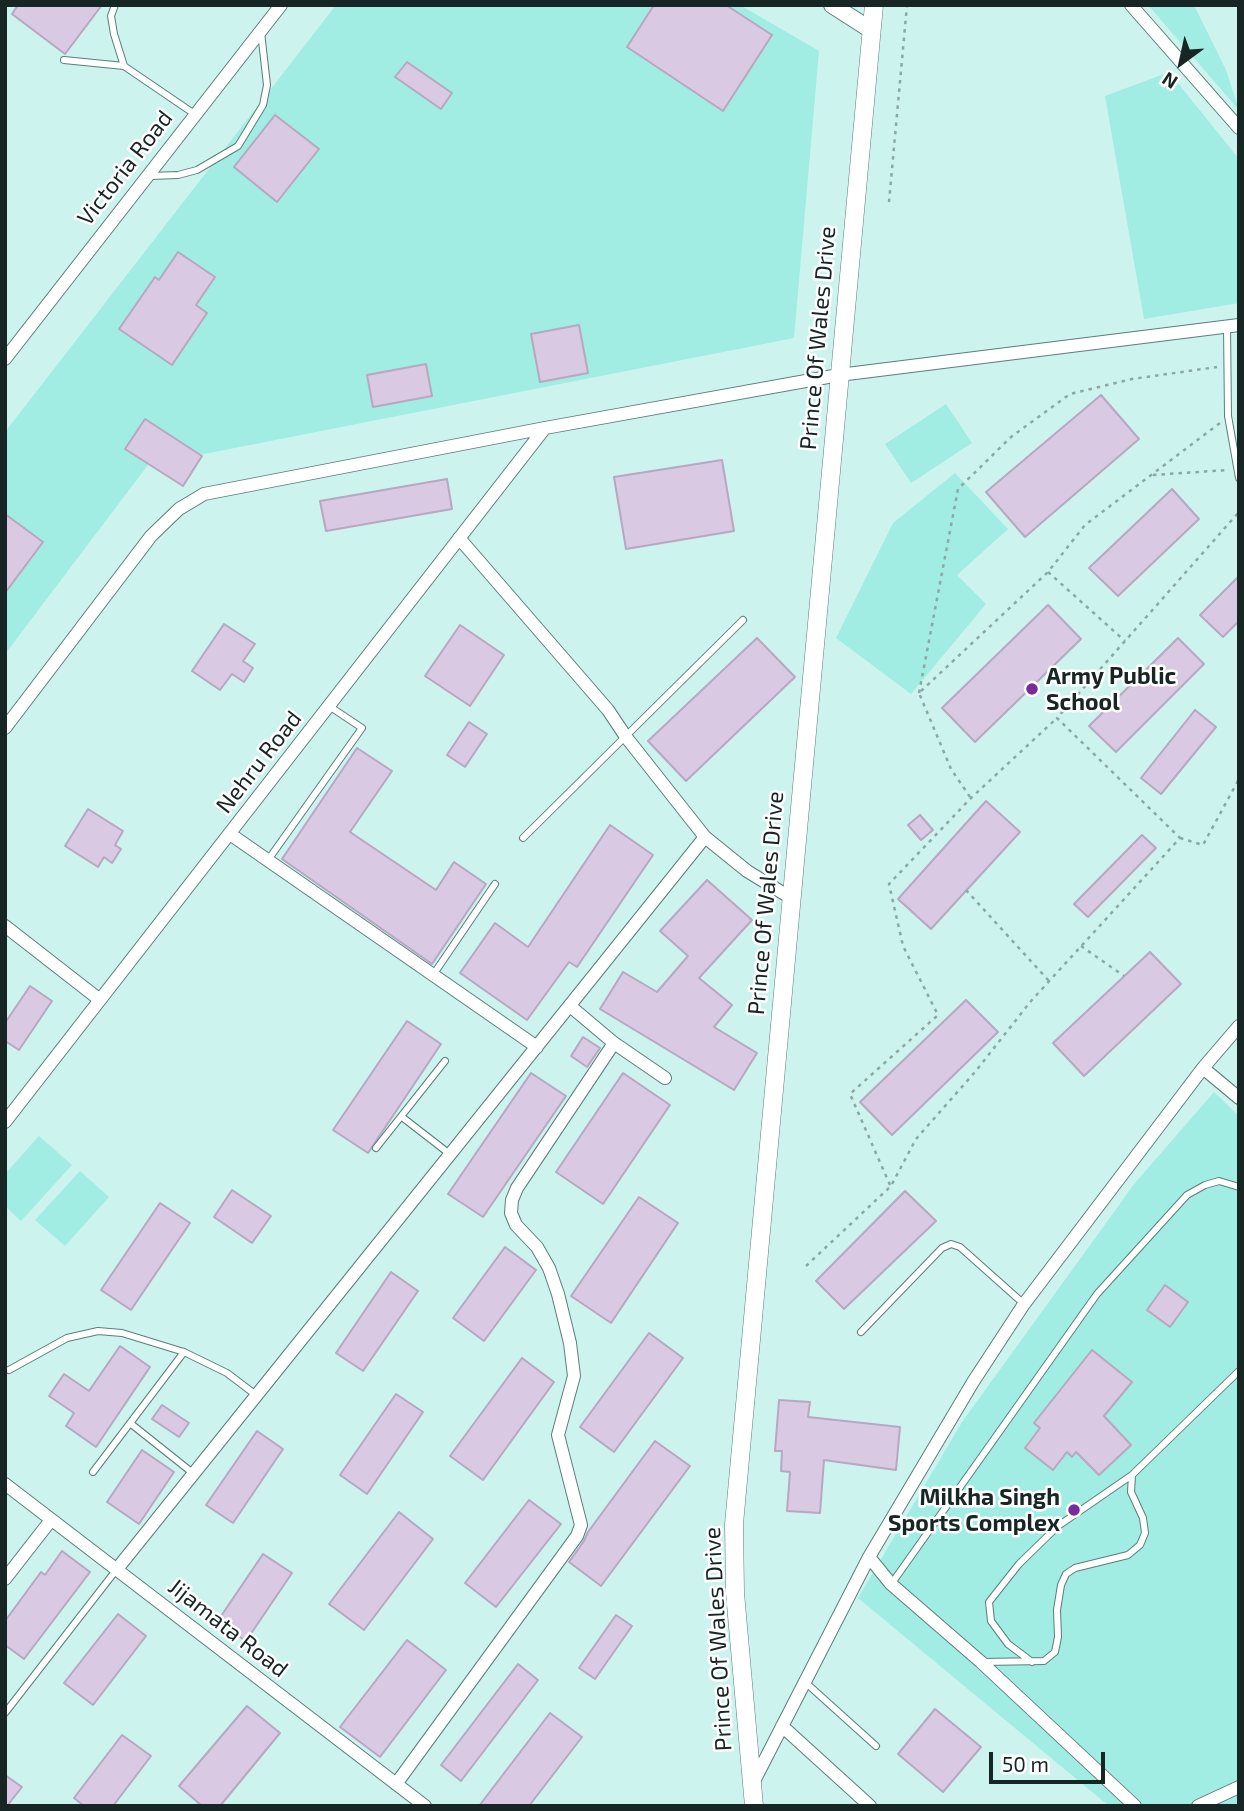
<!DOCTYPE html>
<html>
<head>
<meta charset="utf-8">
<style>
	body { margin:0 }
	#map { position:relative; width:1244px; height:1811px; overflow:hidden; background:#cdf3ef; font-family:"Exo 2",sans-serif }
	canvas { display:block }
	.frame { position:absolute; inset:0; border:7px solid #172524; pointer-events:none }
	.north { position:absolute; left:1146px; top:28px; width:70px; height:70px; -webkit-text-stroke:5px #fff; paint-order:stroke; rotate:213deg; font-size:19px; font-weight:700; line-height:28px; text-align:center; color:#172524 }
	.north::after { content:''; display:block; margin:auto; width:24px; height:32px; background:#172524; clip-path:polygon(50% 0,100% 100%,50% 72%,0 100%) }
	.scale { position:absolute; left:989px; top:1752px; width:116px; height:32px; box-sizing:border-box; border:4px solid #172524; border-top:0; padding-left:9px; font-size:21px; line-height:24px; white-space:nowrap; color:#172524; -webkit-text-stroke:5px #fff; paint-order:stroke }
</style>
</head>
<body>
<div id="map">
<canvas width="1244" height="1811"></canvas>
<div class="frame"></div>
<div class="north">N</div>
<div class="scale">50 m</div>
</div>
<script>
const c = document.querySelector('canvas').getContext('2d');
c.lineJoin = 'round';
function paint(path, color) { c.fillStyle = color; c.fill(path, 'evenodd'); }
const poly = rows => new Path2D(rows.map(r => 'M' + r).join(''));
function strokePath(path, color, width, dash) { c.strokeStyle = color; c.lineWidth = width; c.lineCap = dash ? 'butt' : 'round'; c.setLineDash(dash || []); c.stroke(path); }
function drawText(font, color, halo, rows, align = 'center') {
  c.font = font + ' "Exo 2",sans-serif'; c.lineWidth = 5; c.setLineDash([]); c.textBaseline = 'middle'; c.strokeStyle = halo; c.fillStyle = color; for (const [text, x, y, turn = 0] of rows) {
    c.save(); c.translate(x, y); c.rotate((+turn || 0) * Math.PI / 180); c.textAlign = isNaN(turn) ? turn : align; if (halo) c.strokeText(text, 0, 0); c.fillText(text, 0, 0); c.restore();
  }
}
paint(poly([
	[336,5,740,5,819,51,794,338,148,465,5,654,5,432],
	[1148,5,1194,5,1226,70,1239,110],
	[1169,72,1239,159,1239,303,1144,319,1105,96],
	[946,404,972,443,911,483,885,444],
	[955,473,1008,529,957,575,986,604,911,694,836,638,893,523],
	[1214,1092,1239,1116,1239,1806,1109,1806,858,1598,962,1422,1135,1183],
	[39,1136,72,1165,21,1221,5,1206,5,1174],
	[80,1171,109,1197,65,1246,35,1220]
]), '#a1ece3');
const building = poly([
	[18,5,102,5,65,54,12,14,18,5],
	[654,5,726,5,772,35,723,111,627,47,654,5],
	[407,62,452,93,441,109,395,77,407,62],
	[275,115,319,149,277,202,234,167,275,115],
	[178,252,215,277,196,305,207,313,172,365,119,329,155,277,159,280,178,252],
	[579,325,588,373,540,382,531,334,579,325],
	[426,364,432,396,373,407,367,375,426,364],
	[1101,395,1139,439,1025,537,986,492,1101,395],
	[145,419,202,456,183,486,125,449,145,419],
	[722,460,734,531,626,549,614,477,722,460],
	[447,479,452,509,326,531,320,501,447,479],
	[1172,489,1199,519,1118,596,1089,568,1172,489],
	[5,514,43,542,5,593,5,514],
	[1239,576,1239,621,1223,637,1200,615,1239,576],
	[1048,605,1081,639,975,742,942,708,1048,605],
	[224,624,255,644,243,661,253,668,244,682,232,674,220,690,192,671,224,624],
	[460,625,504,655,470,706,425,676,460,625],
	[757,638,795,677,686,781,648,741,757,638],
	[1178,638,1204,664,1116,752,1089,726,1178,638],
	[1195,710,1216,727,1161,794,1141,778,1195,710],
	[469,722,487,734,465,767,447,755,469,722],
	[357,748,392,771,350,832,436,890,454,862,486,884,432,964,282,859,357,748],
	[986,801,1020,832,931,929,898,899,986,801],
	[88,809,123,831,115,845,121,849,112,863,104,857,98,867,65,846,88,809],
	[920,815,933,830,921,840,908,825,920,815],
	[610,825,653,855,577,967,569,962,527,1020,460,973,495,923,528,947,610,825],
	[1142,835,1156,848,1088,917,1074,904,1142,835],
	[707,880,752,920,699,978,732,1005,714,1027,757,1053,734,1090,600,1009,623,972,657,992,688,956,660,931,707,880],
	[1150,952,1181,984,1084,1076,1053,1043,1150,952],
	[30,986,52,1001,19,1050,5,1041,5,1023,30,986],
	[966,1000,998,1032,892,1135,860,1102,966,1000],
	[407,1021,441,1044,368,1153,333,1130,407,1021],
	[583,1037,600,1048,587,1067,571,1056,583,1037],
	[531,1073,566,1096,483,1217,448,1194,531,1073],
	[623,1073,670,1105,603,1204,556,1172,623,1073],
	[232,1190,271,1216,252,1243,214,1217,232,1190],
	[905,1191,936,1221,844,1309,816,1281,905,1191],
	[639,1197,678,1223,611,1323,571,1296,639,1197],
	[160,1203,190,1223,131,1310,101,1290,160,1203],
	[505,1247,536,1270,484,1341,453,1318,505,1247],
	[391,1272,418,1291,363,1371,336,1353,391,1272],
	[1165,1285,1188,1302,1170,1327,1147,1310,1165,1285],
	[649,1333,683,1358,614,1452,580,1427,649,1333],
	[120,1346,150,1367,96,1447,66,1426,74,1413,49,1396,64,1374,89,1391,120,1346],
	[1092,1350,1132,1382,1104,1416,1131,1445,1099,1475,1076,1452,1072,1457,1067,1452,1053,1470,1025,1448,1040,1428,1034,1423,1092,1350],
	[522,1358,554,1382,483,1480,450,1456,522,1358],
	[396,1394,423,1412,367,1494,340,1475,396,1394],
	[779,1400,810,1402,808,1417,900,1427,896,1470,824,1460,820,1513,787,1511,790,1472,781,1471,782,1451,775,1451,779,1400],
	[162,1405,189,1423,179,1437,152,1419,162,1405],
	[257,1431,283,1449,233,1523,206,1505,257,1431],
	[655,1441,690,1466,601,1586,569,1562,584,1541,588,1532,655,1441],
	[142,1450,174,1472,139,1524,107,1502,142,1450],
	[529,1500,561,1524,496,1607,465,1583,529,1500],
	[399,1512,433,1539,364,1630,329,1604,399,1512],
	[62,1551,90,1572,24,1659,5,1645,5,1621,41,1572,45,1575,62,1551],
	[263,1554,292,1573,246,1641,217,1622,263,1554],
	[118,1614,146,1636,93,1705,64,1683,118,1614],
	[616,1615,632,1626,595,1679,579,1668,616,1615],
	[407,1640,446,1670,380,1757,340,1727,407,1640],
	[518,1664,538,1680,461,1781,441,1765,518,1664],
	[247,1706,280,1733,220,1806,202,1806,179,1786,247,1706],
	[935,1709,981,1747,943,1792,898,1754,935,1709],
	[550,1713,582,1737,529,1806,479,1806,550,1713],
	[122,1735,151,1756,113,1806,84,1806,74,1798,122,1735],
	[5,1775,22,1787,7,1806,5,1806,5,1775]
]);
paint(building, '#dac9e3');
strokePath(building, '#b7a7c1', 2);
const service = poly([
	[115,5,111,16,114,34,124,66],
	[64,60,124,66,196,115],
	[150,176,178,175,197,170,238,146,263,105,267,85,261,32],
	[1227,326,1228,416,1239,478],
	[523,838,743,620],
	[268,860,362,728,329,706],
	[433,975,495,884],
	[402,1117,451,1155],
	[376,1148,445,1061],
	[861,1332,942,1248,951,1244,960,1247,1024,1304],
	[9,1370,67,1338,98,1331,122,1333,184,1352,227,1373,256,1395],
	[130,1423,194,1474],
	[93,1472,184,1352],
	[892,1583,1097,1294,1187,1195,1205,1185,1219,1181,1239,1187],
	[983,1662,1044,1661,1055,1652,1058,1637,1057,1610,1061,1585,1066,1574,1075,1568,1128,1555,1140,1545,1145,1533,1143,1518,1131,1492,1132,1475,1239,1371],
	[1032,1662,1008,1644,991,1621,989,1602,1019,1564,1058,1526,1132,1475],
	[805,1682,876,1746],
	[5,1713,117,1569]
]);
const minor = poly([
	[1131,5,1239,128],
	[5,359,281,5],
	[459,538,608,710,626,737,705,837,747,871,791,898],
	[5,728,151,536,179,509,204,494,545,428,839,375,1239,325],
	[230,834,537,1047],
	[5,926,100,1000],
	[570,1006,614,1043,665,1078],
	[1203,1068,1239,1098],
	[5,1122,545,428],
	[5,1484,425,1806],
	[869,1557,891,1584,981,1662,1135,1806],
	[117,1569,705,837],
	[5,1579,51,1520],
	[782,1726,870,1806],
	[753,1783,869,1557,973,1382,1024,1304,1203,1068,1239,1026],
	[396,1784,577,1536,581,1525,558,1435,574,1376,570,1343,558,1294,549,1268,537,1247,516,1225,511,1213,512,1200,517,1188,614,1043],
	[1198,1806,1239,1787]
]);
const tertiary = poly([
	[832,5,871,30]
]);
const secondary = poly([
	[754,1806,735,1593,734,1524,874,5]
]);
strokePath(service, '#5b7e7a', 8);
strokePath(minor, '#5b7e7a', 14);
strokePath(tertiary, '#5b7e7a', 18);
strokePath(secondary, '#5b7e7a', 19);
strokePath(poly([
	[889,202,907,5],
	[1153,475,1227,470],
	[1048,572,1125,641],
	[919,693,958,489,1011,437,1070,394,1132,379,1217,367],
	[970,797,951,769,919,693,1048,572,1085,525,1220,423],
	[1180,838,1203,845,1239,779],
	[966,890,1049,981],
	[1081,946,1124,976],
	[890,1185,850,1094,938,1015,903,946,889,884,971,798,1057,718],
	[806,1266,891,1186,916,1139,975,1072,1031,1001,1180,838,1057,718,1239,512]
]), '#8ba8a5', 2.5, [3.5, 5]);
strokePath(service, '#fff', 6);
strokePath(minor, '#fff', 12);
strokePath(tertiary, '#fff', 16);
strokePath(secondary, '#fff', 18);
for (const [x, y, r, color] of [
	[1032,689,7,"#792b9c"],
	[1074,1510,7,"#792b9c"]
]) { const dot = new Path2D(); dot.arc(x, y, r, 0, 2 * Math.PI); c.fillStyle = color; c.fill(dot); strokePath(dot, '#fff', 2.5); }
drawText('23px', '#172524', '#fff', [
	["Victoria Road",125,168,-52],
	["Prince Of Wales Drive",818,338,-85],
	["Nehru Road",259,762,-52],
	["Prince Of Wales Drive",766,903,-85],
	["Jijamata Road",228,1628,38],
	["Prince Of Wales Drive",718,1639,-93]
]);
drawText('bold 23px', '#172524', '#fff', [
	["Army Public",1046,676],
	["School",1046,702],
	["Milkha Singh",1060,1497,"right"],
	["Sports Complex",1060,1523,"right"]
], 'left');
</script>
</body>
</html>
